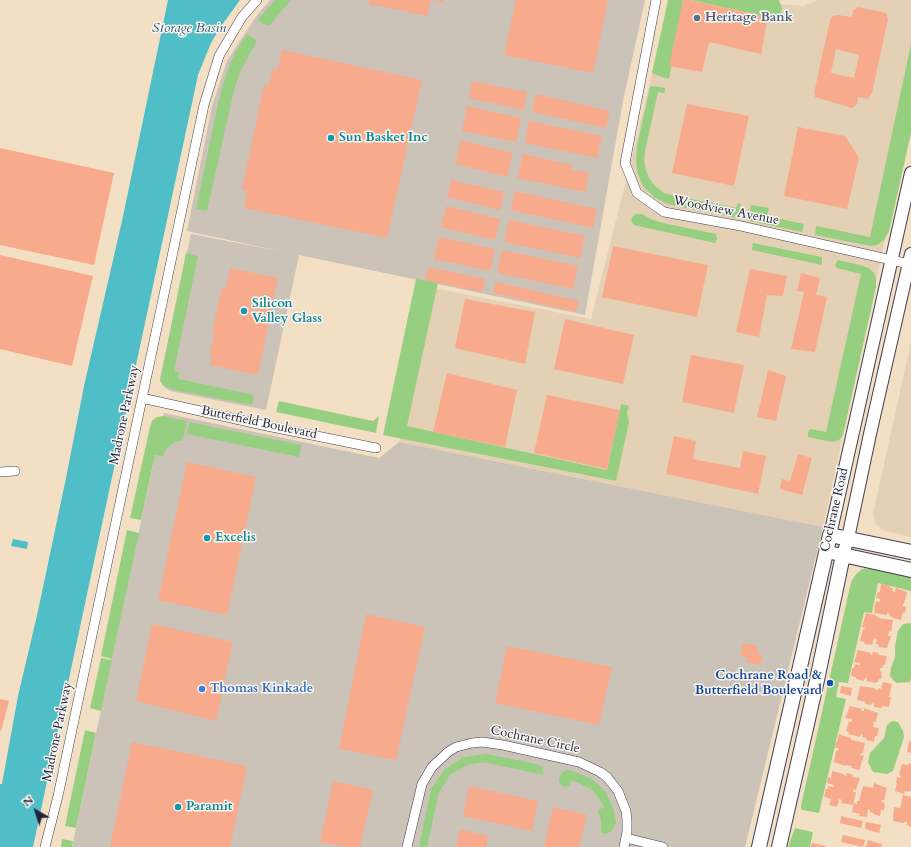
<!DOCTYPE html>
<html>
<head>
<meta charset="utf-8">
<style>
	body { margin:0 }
	#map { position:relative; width:911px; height:847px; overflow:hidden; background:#f3dfc4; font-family:Cardo,serif }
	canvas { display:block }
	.north { position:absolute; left:16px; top:791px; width:40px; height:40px; -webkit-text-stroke:3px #f6f6f2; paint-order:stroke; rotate:321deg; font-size:11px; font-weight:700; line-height:16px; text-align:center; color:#22223b }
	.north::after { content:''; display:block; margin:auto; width:14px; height:18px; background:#22223b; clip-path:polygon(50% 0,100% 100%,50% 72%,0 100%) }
</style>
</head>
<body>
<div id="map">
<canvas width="911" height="847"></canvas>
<div class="north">N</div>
</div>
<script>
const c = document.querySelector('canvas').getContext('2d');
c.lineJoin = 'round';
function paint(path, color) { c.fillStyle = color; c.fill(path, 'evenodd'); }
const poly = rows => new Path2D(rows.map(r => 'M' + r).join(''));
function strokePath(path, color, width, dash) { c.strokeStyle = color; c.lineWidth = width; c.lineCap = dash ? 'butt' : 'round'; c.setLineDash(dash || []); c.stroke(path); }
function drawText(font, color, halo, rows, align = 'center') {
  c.font = font + ' Cardo,serif'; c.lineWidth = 3; c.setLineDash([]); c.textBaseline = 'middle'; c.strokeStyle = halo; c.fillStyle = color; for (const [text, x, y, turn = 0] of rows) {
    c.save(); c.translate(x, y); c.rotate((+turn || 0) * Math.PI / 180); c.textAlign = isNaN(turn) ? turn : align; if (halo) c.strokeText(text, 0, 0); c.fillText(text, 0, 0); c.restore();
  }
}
paint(poly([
	[670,0,734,0,803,6,818,0,911,0,911,120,823,527,399,442,434,288,591,319,630,165],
	[911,342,911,537,882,530,875,523,873,514]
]), '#e4d0b5');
paint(poly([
	[270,0,645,0,623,101,585,315,299,255,266,410,170,391,163,386,160,378,191,234,284,252,187,231,212,106,227,61,255,18],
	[164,413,379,458,399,442,823,527,745,847,72,847]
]), '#cbc2b8');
paint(poly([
	[275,0,291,0,269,26,263,24,258,20],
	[668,0,683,0,669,79,656,75,652,73],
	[691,0,779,0,782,9,780,16,773,14,772,18],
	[247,34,257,41,240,72,234,90,207,211,196,209,219,99,227,72,234,55],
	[911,44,911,133,889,232,884,240,877,245,871,246,815,235,816,226,870,237],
	[655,86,665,88,665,91,664,93,658,92,645,151,644,161,646,170,649,178,655,186,664,193,677,196,736,208,738,203,741,204,737,218,667,204,654,197,643,186,637,172,636,159,637,146,650,87],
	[751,205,769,208,767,216,804,224,802,232,750,221,749,218],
	[636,214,642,214,651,219,663,223,716,234,717,239,715,243,638,226,634,225,631,221,633,216],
	[753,243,822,257,822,265,752,250],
	[186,253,198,256,174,371,179,372,179,379,254,395,252,405,174,390,164,386,160,381],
	[838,260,860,265,869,268,873,272,876,278,876,287,843,435,839,440,832,442,808,437,808,432,810,429,826,432,861,274,837,268,835,265],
	[416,279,438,283,407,426,607,470,621,404,629,406,627,412,629,422,616,481,383,435],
	[279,401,373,421,379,416,376,433,276,412],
	[163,416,187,421,183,440,175,442,167,448,162,456,155,455,141,520,130,518,150,427,152,421,157,417],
	[189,422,301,445,299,457,187,434],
	[127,530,139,533,112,659,101,656],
	[869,568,911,577,911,591,878,583,872,613,864,612,848,683,839,682,836,697,846,699,819,813,803,810,801,809,801,806,851,582,856,574,862,569],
	[911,623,911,677,910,682,897,683,894,681,890,676,891,668,895,657,895,646,898,631,903,624],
	[101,658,112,660,101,711,90,708],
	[892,721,898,722,903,731,904,737,893,771,887,774,873,772,868,762,870,753,884,738,887,725],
	[85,730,96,733,76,828,65,826],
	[487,754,536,764,542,767,544,775,483,762,467,765,450,775,439,792,427,847,419,847,431,789,445,769,464,757],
	[567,770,573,771,593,780,605,791,613,807,616,823,612,831,606,834,601,833,601,819,597,811,604,807,598,797,591,789,572,780,569,787,563,786,559,783,559,778,562,772],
	[795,828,813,832,810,847,788,847],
	[62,839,73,841,72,847,61,847]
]), '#97cf81');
paint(poly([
	[168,0,240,0,219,29,211,43,198,75,33,847,0,847,0,784,2,784,18,696,38,611,66,478,84,386,122,221],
	[13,539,28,542,27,549,11,546]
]), '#50bec6');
paint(poly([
	[369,0,431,0,427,16,369,4],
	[435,0,444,0,444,3],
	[516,0,608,0,593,73,504,55],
	[683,0,689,0,768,17,761,54,709,42,702,72,669,66],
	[858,7,886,13,888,19,872,93,868,99,858,97,857,104,852,108,815,97,814,93,830,20,833,16,837,15,852,17,853,11],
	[836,49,859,55,854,78,831,73],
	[282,50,422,80,387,238,244,208,247,191,242,190,264,84,269,85,273,68,278,69],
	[472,81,527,92,523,110,469,98],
	[536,94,610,111,606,128,532,112],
	[687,104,749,116,734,186,672,173],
	[467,106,521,118,516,142,462,131],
	[529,121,602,136,597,158,525,143],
	[798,127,845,136,859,158,847,209,784,196],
	[461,140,513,153,507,177,455,164],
	[0,148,114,173,94,265,0,245],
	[523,154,572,165,571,169,589,173,585,192,517,178],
	[451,180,504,192,500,210,447,197],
	[515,191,597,209,593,228,511,210],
	[446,206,500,219,495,240,441,227],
	[509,220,585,236,580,258,504,242],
	[439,237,495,249,490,271,434,259],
	[613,246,708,265,697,317,602,297],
	[502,250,578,266,573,289,497,273],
	[0,255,93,276,72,366,0,349],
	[428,267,485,279,482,292,425,280],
	[230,268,278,278,258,375,210,365,212,355,210,354,214,333,212,332,222,288,226,289],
	[750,269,787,276,783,296,767,295,759,337,736,332],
	[801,273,820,278,816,295,827,297,815,352,791,349,804,292,797,291],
	[496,282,579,301,576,312,493,293],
	[465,299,535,312,525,364,455,348],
	[565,319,634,335,623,384,554,369],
	[691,355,744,365,734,413,682,402],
	[768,370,786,376,776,421,757,417],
	[447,373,517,390,505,447,433,432],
	[547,395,620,410,607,469,534,453],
	[674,436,696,441,693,459,740,468,743,451,766,456,758,494,666,474],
	[798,454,812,458,802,495,780,489,782,479,790,481],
	[187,462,256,477,227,615,158,600],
	[881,584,890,586,889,587,893,588,892,591,895,592,896,588,907,592,904,604,903,604,903,606,906,607,905,613,903,612,901,620,893,618,893,617,889,616,890,614,887,613,887,615,874,613,875,610,874,610,876,601,880,602,880,599,876,598,878,592,880,592],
	[866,613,876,615,875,616,879,617,878,618,893,620,891,632,889,631,888,636,891,636,887,648,878,647,879,645,876,644,877,639,874,638,872,645,864,644,865,642,860,641,863,629,865,629,865,628,862,627],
	[366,614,425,627,396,760,339,749],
	[152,624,233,642,216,721,136,701],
	[743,643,758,646,757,654,763,655,760,665,746,662,747,657,740,656],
	[507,646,612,667,599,725,495,703],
	[858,650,871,653,870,654,872,655,873,652,879,653,878,655,887,656,885,665,883,665,882,668,880,668,880,671,882,672,881,679,879,679,878,682,877,682,876,683,866,681,867,678,865,678,864,681,856,679,856,677,851,676,852,668,854,668,855,664,860,665,860,663,854,662],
	[883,682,892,684,889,697,891,697,889,707,882,706,882,708,874,707,874,704,872,703,871,705,865,704,866,702,857,700,860,686,875,688,874,689,878,690,878,688,881,689],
	[841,686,852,688,851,696,840,693],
	[0,699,9,701,1,731,0,730],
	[850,706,862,709,861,711,864,711,864,708,878,713,876,722,874,721,873,727,879,728,877,736,875,736,874,742,866,740,867,738,862,737,863,735,861,734,860,737,848,734,849,732,846,731,849,721,852,722,852,719,845,718],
	[839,734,851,738,851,740,865,743,863,753,861,753,860,755,864,756,859,770,851,768,852,766,845,765,845,766,834,762,836,751,838,751,839,748,835,748,836,742,837,742],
	[909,741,911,742,911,753,907,752],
	[132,742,247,766,230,847,110,847],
	[909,763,911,764,911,791,909,791,908,792,905,791,904,794,895,791,897,783,896,783,897,777,900,778,901,776,899,775,902,764,908,765],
	[832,771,844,774,844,775,846,776,847,773,853,775,852,777,860,778,856,790,854,789,853,792,856,792,853,805,841,803,842,800,839,799,837,807,829,805,831,799,824,797,826,789,828,789,828,786,834,787,834,785,827,783,828,777,831,778],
	[333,781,373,790,360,847,345,847,320,842],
	[874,783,887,788,884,800,882,800,882,802,885,803,884,810,881,810,880,816,873,814,873,813,870,812,870,810,868,809,867,817,859,816,860,814,852,812,854,803,857,804,857,801,859,801,863,786,873,788],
	[469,786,538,801,532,831,463,816],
	[903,795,911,797,911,827,907,825,907,822,904,822,904,823,893,821,894,807,900,808],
	[553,807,587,815,579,847,544,847],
	[841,816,863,821,861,828,840,823],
	[866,822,881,825,879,833,865,829],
	[460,829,488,836,486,847,456,847],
	[843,835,865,840,863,847,841,842],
	[868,840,882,844,881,847,866,847],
	[812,843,826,846,826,847,811,847]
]), '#f8ab8c');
const street = poly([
	[656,0,625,163,637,193,664,212,741,226,909,264],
	[142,398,267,426,376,448],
	[0,472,15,471],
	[626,838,663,847],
	[45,847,58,796,204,105,219,56,242,17,257,0],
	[407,847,422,784,432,767,448,752,456,747,472,743,482,742,503,745,579,762,600,772,607,777,618,791,626,811,627,820,627,832,624,847]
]);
const secondary = poly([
	[830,535,911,173],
	[826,552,843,555,848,538,870,434,911,254]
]);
const primary = poly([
	[759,847,830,535,911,552],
	[779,847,817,680,843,555,911,570]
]);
strokePath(street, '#413e50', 10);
strokePath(secondary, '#413e50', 14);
strokePath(primary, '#413e50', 16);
strokePath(street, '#fff', 9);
strokePath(secondary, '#fff', 12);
strokePath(primary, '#fff', 14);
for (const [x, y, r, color] of [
	[697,18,4,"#5c6f8a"],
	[331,138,4,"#0f9aa8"],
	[244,311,4,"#0f9aa8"],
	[207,538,4,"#0f9aa8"],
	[830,683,4,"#1a4fb4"],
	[202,689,4,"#3f7fe0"],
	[178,807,4,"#0f9aa8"]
]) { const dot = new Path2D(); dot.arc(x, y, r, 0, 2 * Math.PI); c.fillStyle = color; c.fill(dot); strokePath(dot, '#f6f6f2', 1.5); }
drawText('bold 13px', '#4e5e75', '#f6f6f2', [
	["Heritage Bank",705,18]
], 'left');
drawText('bold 13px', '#0d838f', '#f6f6f2', [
	["Sun Basket Inc",339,138],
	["Silicon",252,304],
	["Valley Glass",252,319],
	["Excelis",215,538],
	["Paramit",186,807]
], 'left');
drawText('13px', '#22223b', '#f6f6f2', [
	["Woodview Avenue",726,211,11],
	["Madrone Parkway",125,415,-78],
	["Butterfield Boulevard",259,423,12],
	["Cochrane Road",835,510,-77],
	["Madrone Parkway",58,732,-78],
	["Cochrane Circle",535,740,12]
]);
drawText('bold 13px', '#164399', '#f6f6f2', [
	["Cochrane Road &",822,676],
	["Butterfield Boulevard",822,691]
], 'right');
drawText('bold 13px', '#366cbe', '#f6f6f2', [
	["Thomas Kinkade",210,689]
], 'left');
drawText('italic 14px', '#32596c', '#f6f6f2', [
	["Storage Basin",189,29]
]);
</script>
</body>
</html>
